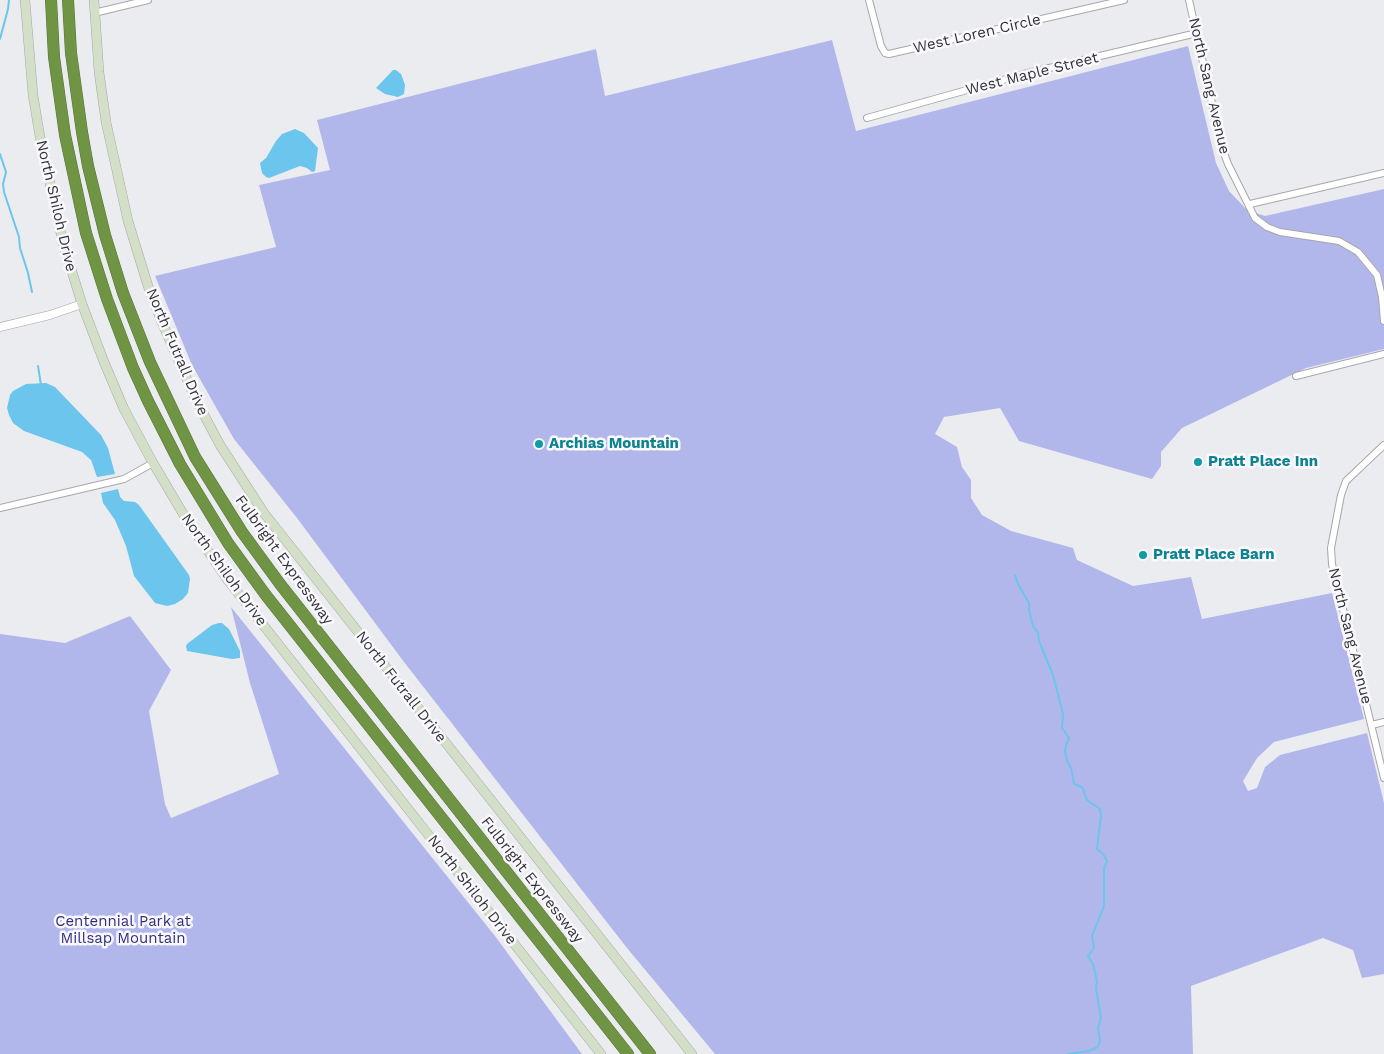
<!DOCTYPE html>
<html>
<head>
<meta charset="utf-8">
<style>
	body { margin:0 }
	canvas { display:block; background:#ebecf0 }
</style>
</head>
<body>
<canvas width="1384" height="1054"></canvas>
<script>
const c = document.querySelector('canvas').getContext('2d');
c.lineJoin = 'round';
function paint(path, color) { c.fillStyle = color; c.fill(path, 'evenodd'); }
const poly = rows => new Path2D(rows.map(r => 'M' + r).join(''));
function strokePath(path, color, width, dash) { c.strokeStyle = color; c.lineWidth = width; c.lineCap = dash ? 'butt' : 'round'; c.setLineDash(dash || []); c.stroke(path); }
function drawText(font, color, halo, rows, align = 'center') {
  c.font = font + ' "Work Sans",sans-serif'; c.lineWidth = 5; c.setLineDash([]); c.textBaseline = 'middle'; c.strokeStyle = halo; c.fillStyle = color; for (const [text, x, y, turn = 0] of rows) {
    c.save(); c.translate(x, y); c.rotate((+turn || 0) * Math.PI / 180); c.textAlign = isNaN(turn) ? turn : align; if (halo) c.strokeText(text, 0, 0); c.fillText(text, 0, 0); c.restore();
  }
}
paint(poly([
	[832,40,856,131,1188,46,1216,163,1229,191,1247,210,1265,216,1384,189,1384,349,1306,368,1182,428,1161,452,1161,466,1152,479,1019,441,1000,408,944,417,935,434,957,447,962,467,971,480,971,498,982,515,1011,531,1073,548,1077,560,1133,586,1191,577,1202,619,1332,593,1364,719,1274,742,1257,758,1243,781,1248,791,1257,788,1265,767,1280,755,1367,733,1384,803,1384,974,1362,978,1353,950,1323,938,1191,986,1193,1054,715,1054,627,948,404,662,297,518,234,439,192,365,155,276,276,247,259,185,330,170,317,120,596,49,605,96],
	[231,607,495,936,582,1054,0,1054,0,634,65,643,130,616,171,670,149,711,165,804,171,818,279,774,250,683]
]), '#b2b7eb');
paint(poly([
	[393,70,396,70,401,74,405,85,404,94,398,97,385,94,376,88],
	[295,129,304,133,318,148,315,171,312,172,307,168,300,166,269,178,266,177,262,173,260,163,266,158,276,141,282,134],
	[46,383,55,387,101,435,108,448,115,474,97,477,91,460,82,452,24,431,13,423,9,415,7,408,10,395,13,391,26,384],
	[118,489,120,497,124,501,135,502,139,505,189,575,190,579,188,593,183,599,175,604,167,606,155,603,134,576,126,546,115,520,103,503,101,493],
	[219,623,222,623,229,629,240,651,240,658,232,659,187,651,186,646,187,644,212,625]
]), '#6cc5ec');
strokePath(poly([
	[0,39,8,9,9,0],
	[0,154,6,172,3,184,4,192,19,237,20,248,28,273,32,292],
	[38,366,41,385],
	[1015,575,1018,584,1029,603,1029,610,1033,626,1038,633,1039,641,1053,675,1063,714,1062,728,1069,738,1066,745,1065,751,1067,761,1071,768,1074,784,1082,787,1087,800,1100,809,1101,816,1097,849,1103,854,1107,861,1104,868,1104,906,1092,936,1094,948,1088,956,1093,964,1097,981,1096,989,1101,1018,1098,1028,1100,1040,1098,1047,1089,1051,1068,1054]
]), '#6cc5ec', 2);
const minor = poly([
	[869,0,881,46,885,53,889,54,1124,0],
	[1189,0,1222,148,1228,164,1255,218,1267,227,1280,232,1339,241,1358,252,1377,275,1382,297,1384,321],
	[94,13,148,0],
	[867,118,1024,74,1197,33],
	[1250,204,1384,173],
	[1296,376,1384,354],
	[1384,445,1346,481,1341,495,1331,548,1332,564,1384,778],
	[0,508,124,479,153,463],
	[1372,725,1384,722]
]);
const tertiary = poly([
	[0,327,50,315,82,304]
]);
const secondary = poly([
	[25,0,33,95,40,137,63,243,82,304,104,362,124,409,153,463,185,517,227,579,601,1054],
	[94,0,99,72,106,122,128,221,148,286,161,320,195,398,220,445,264,513,692,1054]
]);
const motorway = poly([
	[51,0,54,57,65,135,86,233,107,299,133,368,148,401,180,464,228,543,265,594,628,1054],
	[68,0,71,53,82,132,88,166,105,235,123,293,150,362,195,457,242,532,280,584,650,1054]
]);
strokePath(minor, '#a7a7ab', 8);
strokePath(tertiary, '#a7a7ab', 9);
strokePath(secondary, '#a7a7ab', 10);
strokePath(motorway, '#5a723e', 12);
strokePath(minor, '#fff', 6);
strokePath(tertiary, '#fff', 8);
strokePath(secondary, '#d4dfc7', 9);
strokePath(motorway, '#6f9443', 11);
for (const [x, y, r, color] of [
	[539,444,5,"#0f9aa8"],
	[1198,462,5,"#0f9aa8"],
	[1143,555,5,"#0f9aa8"]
]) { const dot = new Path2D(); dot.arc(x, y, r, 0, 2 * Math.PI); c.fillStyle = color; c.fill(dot); strokePath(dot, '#f9f9fd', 2); }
drawText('15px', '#333335', '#f9f9fd', [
	["West Loren Circle",977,34,-13],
	["West Maple Street",1032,74,-14],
	["North Sang Avenue",1209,86,77],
	["North Shiloh Drive",56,206,77],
	["North Futrall Drive",177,352,67],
	["Fulbright Expressway",284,560,54],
	["North Shiloh Drive",224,570,54],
	["North Sang Avenue",1350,636,76],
	["North Futrall Drive",401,687,52],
	["Fulbright Expressway",532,880,52],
	["North Shiloh Drive",472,890,52]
]);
drawText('bold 15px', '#0d838f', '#f9f9fd', [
	["Archias Mountain",549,444],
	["Pratt Place Inn",1208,462],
	["Pratt Place Barn",1153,555]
], 'left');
drawText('15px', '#342e7f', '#f9f9fd', [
	["Centennial Park at",123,922],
	["Millsap Mountain",123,939]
]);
</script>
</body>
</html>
